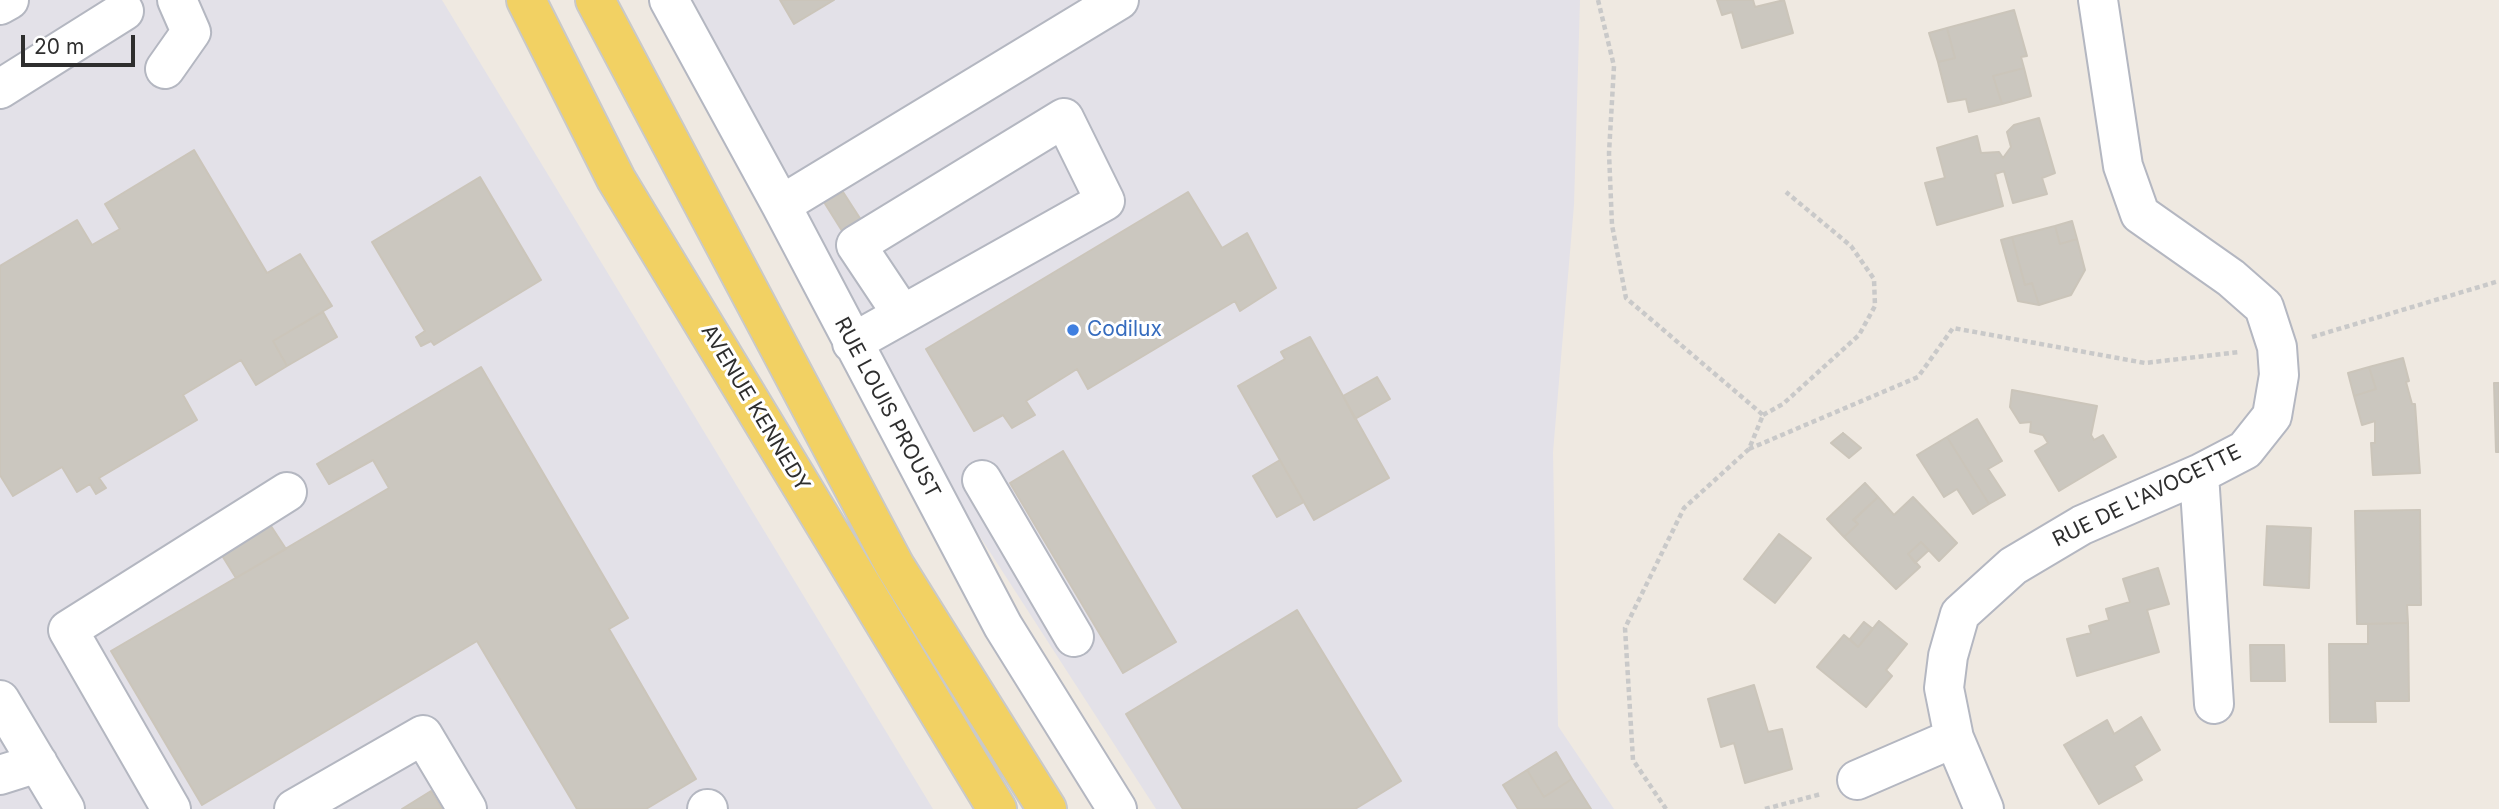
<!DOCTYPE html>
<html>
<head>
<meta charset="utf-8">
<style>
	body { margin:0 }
	#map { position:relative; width:2499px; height:809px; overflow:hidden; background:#efe9e1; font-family:Inter,sans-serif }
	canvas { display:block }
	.scale { position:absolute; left:21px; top:35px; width:114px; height:32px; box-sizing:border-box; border:4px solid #2e2e2e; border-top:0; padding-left:9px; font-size:21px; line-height:24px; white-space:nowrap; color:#2e2e2e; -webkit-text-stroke:5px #fff; paint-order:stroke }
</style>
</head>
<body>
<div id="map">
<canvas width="2499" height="809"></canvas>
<div class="scale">20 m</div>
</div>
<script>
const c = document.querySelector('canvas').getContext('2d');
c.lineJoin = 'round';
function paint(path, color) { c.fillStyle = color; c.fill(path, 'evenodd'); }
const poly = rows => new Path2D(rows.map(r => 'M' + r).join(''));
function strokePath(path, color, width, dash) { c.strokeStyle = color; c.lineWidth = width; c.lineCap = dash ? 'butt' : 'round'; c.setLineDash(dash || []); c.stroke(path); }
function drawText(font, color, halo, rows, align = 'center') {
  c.font = font + ' Inter,sans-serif'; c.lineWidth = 6; c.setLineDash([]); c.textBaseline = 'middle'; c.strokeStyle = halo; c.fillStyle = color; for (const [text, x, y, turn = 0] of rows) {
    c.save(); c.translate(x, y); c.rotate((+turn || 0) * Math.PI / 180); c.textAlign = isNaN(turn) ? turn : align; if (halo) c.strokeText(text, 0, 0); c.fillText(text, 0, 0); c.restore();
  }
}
paint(poly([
	[0,0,442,0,933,809,0,809],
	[691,0,1580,0,1574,205,1553,452,1558,726,1614,809,1156,809,944,481]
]), '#e3e1e8');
const building = poly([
	[780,0,834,0,794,24,780,0],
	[1717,0,1753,0,1755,7,1784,0,1793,33,1742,48,1732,12,1722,15,1717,0],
	[2014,10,2027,56,2021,57,2024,68,1993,76,2002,104,1969,112,1966,99,1948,102,1938,62,1955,58,1947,28,2014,10],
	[1947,28,1955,58,1938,62,1929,33,1947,28],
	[2024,68,2031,96,2002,104,1993,76,2024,68],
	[2039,118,2055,173,2042,178,2047,194,2013,203,2004,171,1995,174,2003,206,1937,225,1925,183,1945,178,1937,148,1977,136,1981,153,1999,152,2003,158,2011,147,2007,132,2014,125,2039,118],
	[194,150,267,273,300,254,332,306,273,341,287,366,256,385,241,360,183,395,197,420,99,478,106,488,96,494,90,484,77,492,62,467,13,496,0,475,0,266,77,220,92,245,120,229,105,204,194,150],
	[480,177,541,280,434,345,431,341,421,346,416,337,425,331,372,242,480,177],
	[843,192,863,223,844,234,824,202,843,192],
	[1188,192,1222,248,1247,233,1276,288,1240,311,1235,301,1088,389,1077,369,1026,401,1035,415,1012,428,1003,415,974,431,926,349,1188,192],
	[2072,221,2077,239,2060,244,2055,226,2072,221],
	[2055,226,2060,244,2077,239,2085,270,2071,295,2039,305,2032,283,2025,285,2012,237,2055,226],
	[2012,237,2025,285,2032,283,2039,305,2018,301,2001,240,2012,237],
	[323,312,337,337,287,366,273,341,323,312],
	[1310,337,1389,478,1314,520,1238,386,1285,359,1281,352,1310,337],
	[2403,358,2409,381,2406,382,2412,404,2415,404,2420,473,2373,475,2371,443,2375,443,2375,421,2362,425,2354,396,2376,389,2369,367,2403,358],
	[481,367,628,618,609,629,696,779,646,809,577,809,477,641,202,805,111,651,389,488,373,460,329,484,317,464,481,367],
	[2369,367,2376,389,2354,396,2348,373,2369,367],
	[1377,377,1390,399,1355,419,1343,396,1377,377],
	[2494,383,2499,383,2499,452,2496,452,2494,383],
	[2012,390,2097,406,2091,435,2094,440,2103,435,2116,457,2059,491,2035,451,2048,443,2043,435,2030,432,2031,422,2020,423,2010,407,2012,390],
	[1977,419,2002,461,1988,469,2005,495,1989,504,1947,437,1977,419],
	[1843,433,1861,448,1849,458,1831,443,1843,433],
	[1947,437,1989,504,1973,514,1957,489,1944,497,1917,455,1947,437],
	[1063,451,1176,642,1123,673,1010,483,1063,451],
	[1280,460,1304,502,1277,517,1253,476,1280,460],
	[1865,483,1878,497,1853,520,1858,524,1844,537,1827,519,1865,483],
	[1878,497,1894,515,1913,497,1957,543,1939,561,1921,542,1908,554,1920,567,1896,589,1844,537,1858,524,1854,520,1878,497],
	[2420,510,2421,605,2407,605,2408,623,2357,624,2355,511,2420,510],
	[267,520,286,549,236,578,218,549,267,520],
	[2267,526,2311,528,2309,588,2264,585,2267,526],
	[1779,534,1811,558,1775,603,1744,579,1779,534],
	[1921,542,1929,550,1915,563,1908,554,1921,542],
	[2158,568,2169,604,2147,610,2159,652,2077,676,2067,639,2091,633,2089,626,2109,620,2106,609,2130,602,2123,579,2158,568],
	[1297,610,1401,781,1355,809,1183,809,1126,714,1297,610],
	[1879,621,1907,644,1886,670,1892,676,1866,707,1817,667,1844,635,1858,647,1879,621],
	[1864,622,1873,629,1858,647,1850,639,1864,622],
	[2408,623,2409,701,2375,701,2376,722,2330,722,2329,644,2368,644,2368,624,2408,623],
	[2250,645,2284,645,2285,681,2251,681,2250,645],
	[1754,685,1768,732,1782,729,1792,769,1745,783,1734,743,1721,747,1708,699,1754,685],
	[2141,717,2160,750,2134,766,2142,780,2099,804,2064,745,2107,720,2114,734,2141,717],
	[1556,752,1572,779,1544,797,1527,770,1556,752],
	[1527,770,1544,797,1572,779,1591,809,1518,809,1503,785,1527,770],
	[431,791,442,809,402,809,431,791]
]);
paint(building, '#cbc7bf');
strokePath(building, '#cbc5ba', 2);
const minor = poly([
	[669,0,781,205,1003,626,1117,809],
	[0,5,9,0],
	[165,69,191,32,177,0],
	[0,89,124,11],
	[781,205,1119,0],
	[852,343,1105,201,1064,118,856,245,902,314],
	[2199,474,2214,704],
	[982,480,1074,637],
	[0,700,65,809],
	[0,775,38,763],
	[1857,780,1954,738],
	[171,809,68,630,287,492],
	[294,809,423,735,467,809],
	[707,809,708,809],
	[1984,809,1954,738,1944,688,1948,656,1960,614,2013,566,2082,525,2199,474,2245,450,2272,416,2279,375,2277,347,2264,307,2231,278,2140,214,2123,166,2098,0]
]);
const major = poly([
	[526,0,616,179,997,809],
	[595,0,895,566,1047,809]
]);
strokePath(minor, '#b4b7c1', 42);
strokePath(major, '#c9c9c9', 42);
strokePath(poly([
	[1598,0,1614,66,1609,153,1612,225,1626,298,1763,415,1749,449,1684,508,1625,628,1633,760,1666,809],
	[2312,337,2499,281],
	[1763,415,1783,404,1859,335,1875,306,1874,279,1851,246,1786,192],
	[1749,449,1918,377,1953,328,2145,363,2239,352],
	[1765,809,1821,794]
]), '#c9c9c9', 4.5, [5, 3.5]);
strokePath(minor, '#fff', 38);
strokePath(major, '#f2d163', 38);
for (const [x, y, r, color] of [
	[1073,330,7,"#3f7fe0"]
]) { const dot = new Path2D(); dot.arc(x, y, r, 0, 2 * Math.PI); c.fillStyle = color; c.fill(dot); strokePath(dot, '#fff', 2.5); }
drawText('21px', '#366cbe', '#fff', [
	["Codilux",1087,330]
], 'left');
drawText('21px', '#2e2e2e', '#fff', [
	["AVENUE KENNEDY",755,408,59],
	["RUE LOUIS PROUST",887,408,62],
	["RUE DE L'AVOCETTE",2147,496,-26]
]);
</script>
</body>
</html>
